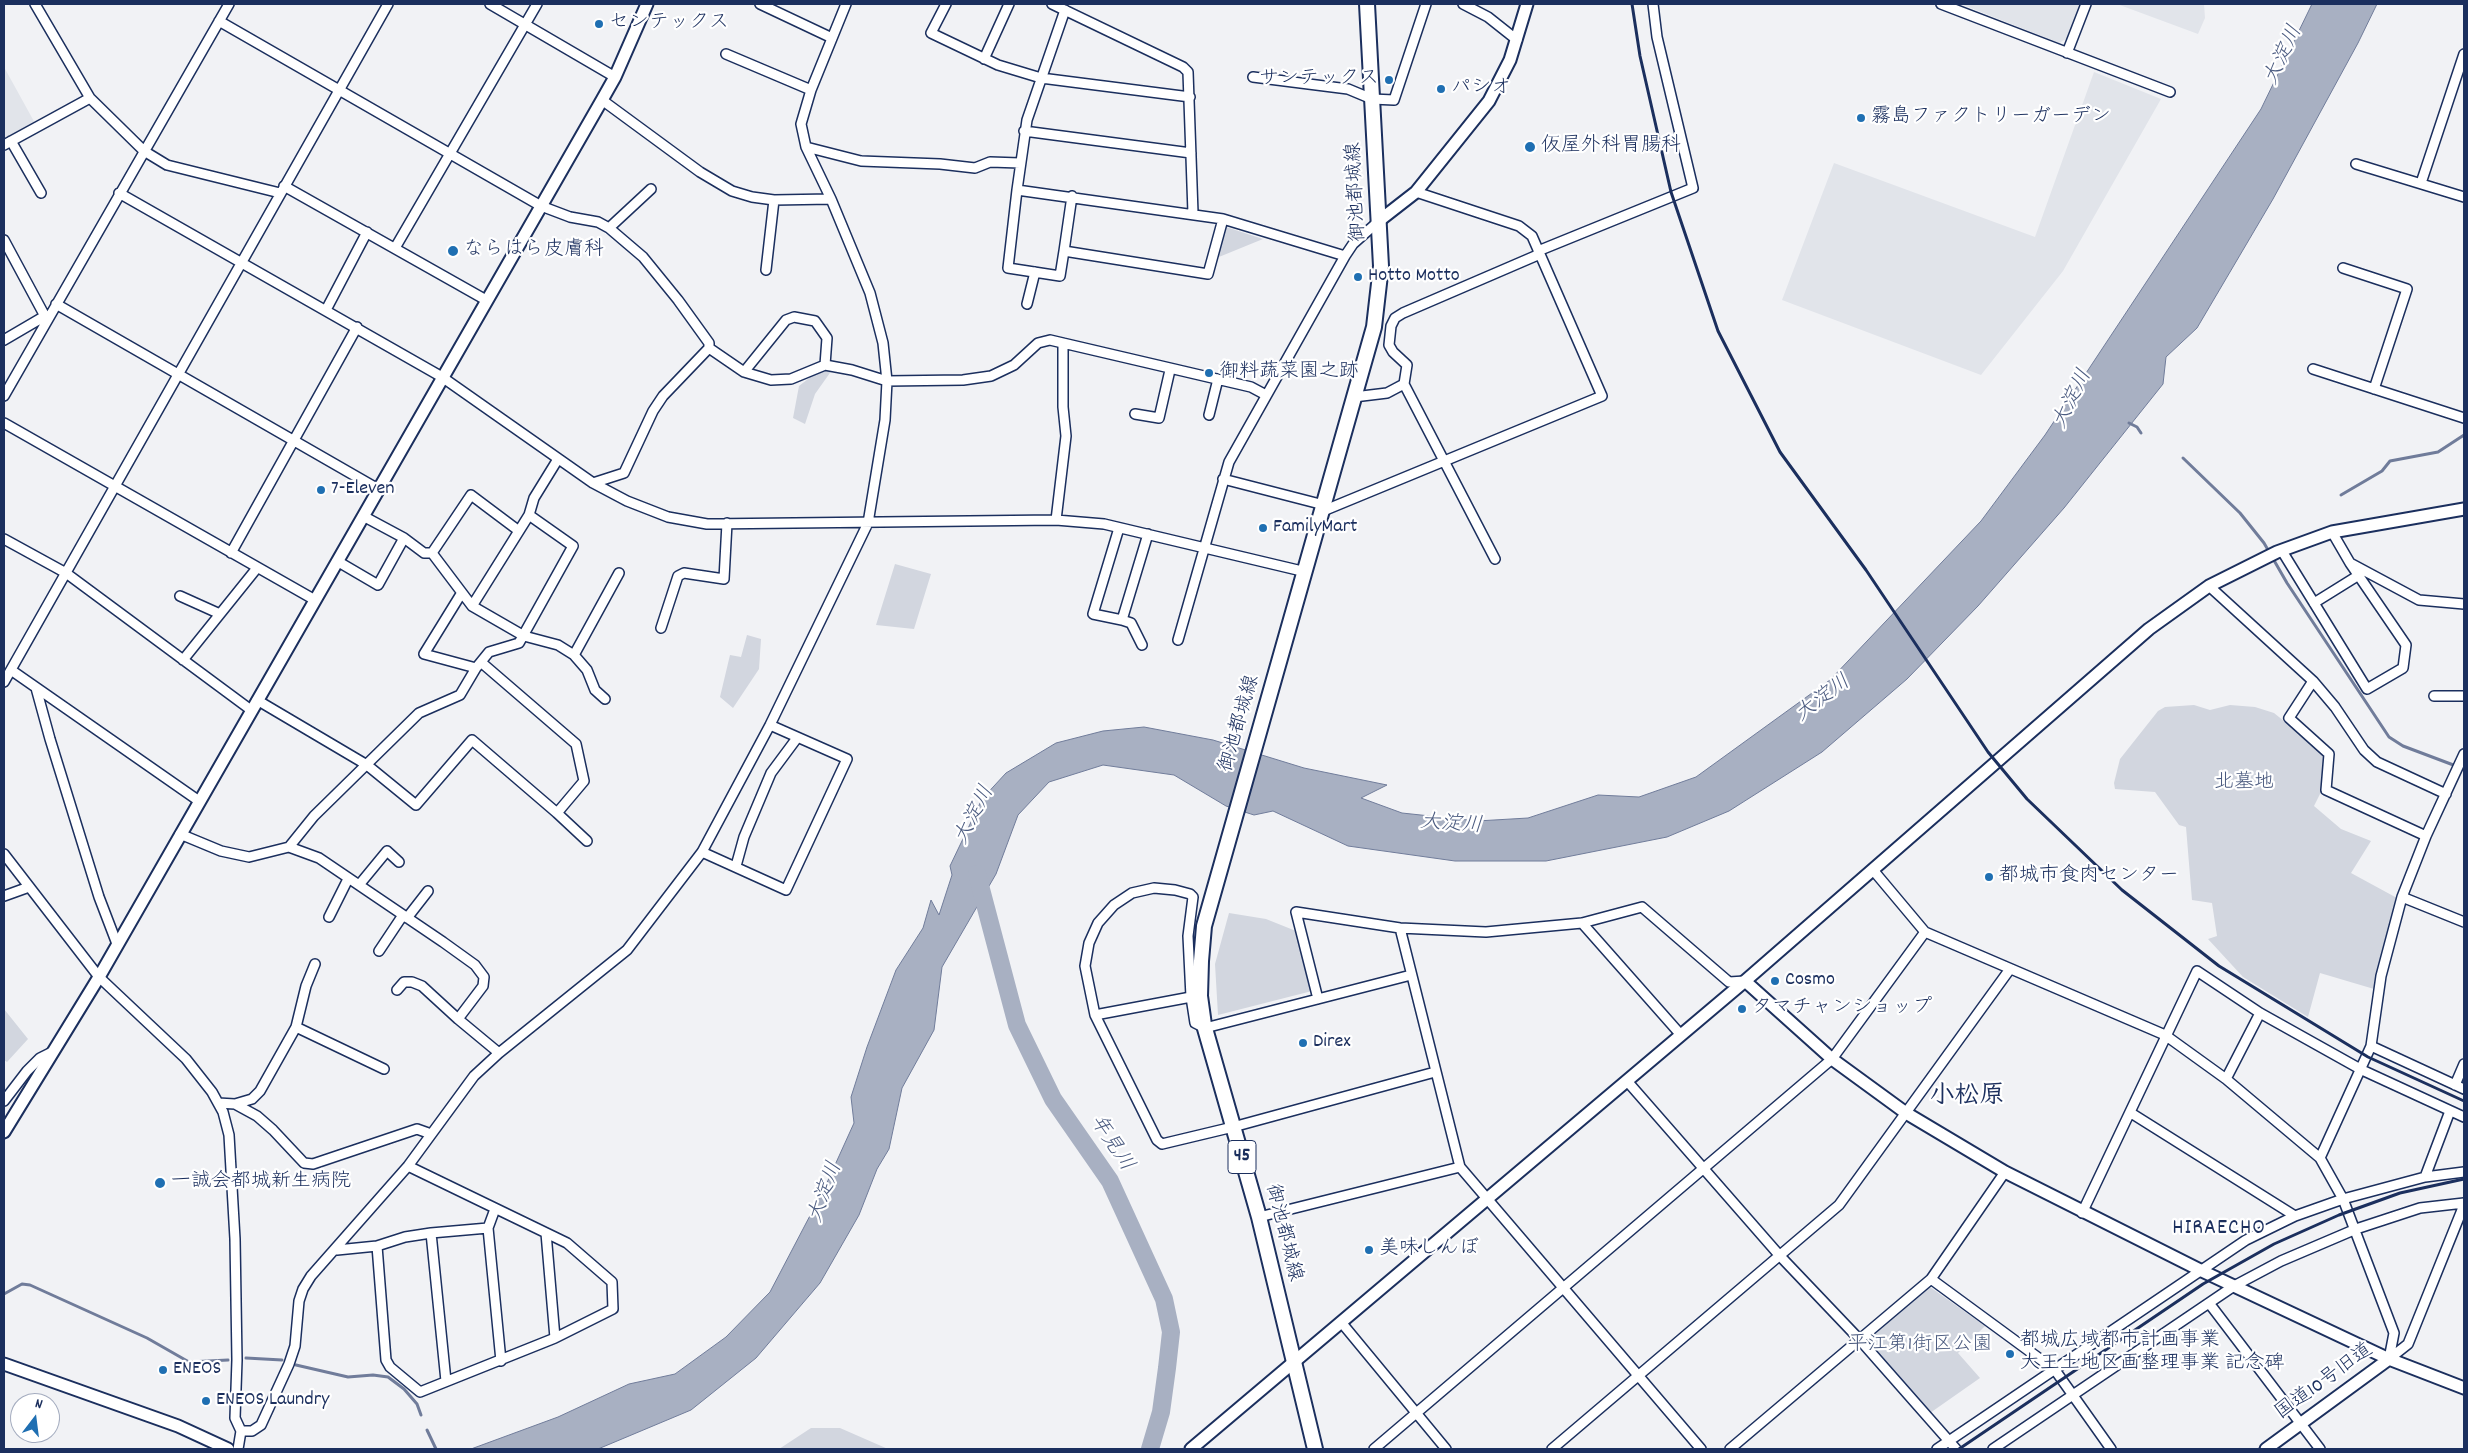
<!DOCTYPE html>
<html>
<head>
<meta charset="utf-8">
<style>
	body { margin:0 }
	#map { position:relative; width:2468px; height:1453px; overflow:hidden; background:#f1f2f5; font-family:Dekko,sans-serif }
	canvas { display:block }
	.frame { position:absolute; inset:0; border:5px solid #1b2f5e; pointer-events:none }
	.north { position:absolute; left:10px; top:1393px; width:50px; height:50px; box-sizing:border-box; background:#fff; border:1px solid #a4acbf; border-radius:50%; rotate:15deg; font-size:14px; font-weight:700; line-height:20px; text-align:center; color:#1b2f5e }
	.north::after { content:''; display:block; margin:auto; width:18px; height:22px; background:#1f6fb2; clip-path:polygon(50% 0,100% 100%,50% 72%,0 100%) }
</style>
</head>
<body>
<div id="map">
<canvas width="2468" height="1453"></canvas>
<div class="frame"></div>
<div class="north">N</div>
</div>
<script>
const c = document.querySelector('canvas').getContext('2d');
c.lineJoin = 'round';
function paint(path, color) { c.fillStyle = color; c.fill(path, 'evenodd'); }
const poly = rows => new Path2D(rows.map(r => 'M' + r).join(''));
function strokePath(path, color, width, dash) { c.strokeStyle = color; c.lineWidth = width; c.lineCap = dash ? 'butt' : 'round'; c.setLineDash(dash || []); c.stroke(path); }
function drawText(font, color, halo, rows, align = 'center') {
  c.font = font + ' Dekko,"Klee One",sans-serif'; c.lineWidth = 4.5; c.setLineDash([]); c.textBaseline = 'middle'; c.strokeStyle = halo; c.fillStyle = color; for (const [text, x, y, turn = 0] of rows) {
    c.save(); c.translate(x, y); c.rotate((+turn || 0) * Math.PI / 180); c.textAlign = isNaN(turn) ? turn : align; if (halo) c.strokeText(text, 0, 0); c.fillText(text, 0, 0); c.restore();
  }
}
paint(poly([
	[1961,4,2082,4,2068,38,2059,43],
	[2117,4,2204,4,2205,18,2198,34],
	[4,67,36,125,4,141],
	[2094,72,2161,99,2063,271,1981,375,1782,300,1834,163,2035,237]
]), '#e1e4ea');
paint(poly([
	[1226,227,1263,239,1214,259,1223,229],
	[824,369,832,370,815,394,805,424,793,418,799,386,817,372],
	[895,564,931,574,914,629,876,625],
	[747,635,761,639,759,669,733,708,720,697,730,655,741,657],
	[2194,705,2210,710,2230,705,2255,707,2274,713,2315,746,2325,757,2323,788,2314,806,2341,829,2371,841,2351,873,2397,898,2374,989,2320,973,2308,1017,2243,977,2208,939,2217,936,2212,903,2192,900,2186,827,2179,825,2155,792,2115,789,2114,783,2120,759,2158,711,2165,707],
	[1229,913,1266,919,1296,931,1312,991,1218,1015,1215,964],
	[4,1009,28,1039,7,1062,4,1060],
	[1930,1287,1985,1326,1958,1353,1980,1378,1930,1413,1869,1346,1869,1339],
	[811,1428,840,1428,888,1449,779,1449]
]), '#d2d6df');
const water = poly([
	[2312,4,2377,4,2358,43,2273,199,2197,328,2166,357,2163,384,2064,508,1978,606,1907,679,1822,752,1729,811,1667,837,1546,861,1455,861,1348,846,1273,811,1254,815,1226,806,1174,775,1103,765,1049,782,1018,815,996,874,942,967,934,1030,902,1088,889,1149,877,1169,859,1215,820,1283,756,1358,691,1410,598,1449,471,1449,558,1417,629,1384,675,1374,726,1337,770,1292,825,1187,854,1123,851,1097,867,1047,896,970,923,928,931,900,939,915,952,875,950,866,982,799,1006,773,1056,743,1103,731,1144,727,1213,740,1304,768,1387,785,1361,798,1402,813,1477,821,1528,818,1598,795,1639,797,1696,777,1830,680,1981,521,2045,435,2261,109,2312,4]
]);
paint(water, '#a8b0c2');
strokePath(water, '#707c9a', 1);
strokePath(poly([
	[2129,423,2137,427,2141,433],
	[2183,458,2240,513,2264,543,2287,583,2389,737,2403,746,2464,769],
	[2341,495,2382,471,2390,461,2438,452,2464,435],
	[4,1294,22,1284,30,1285,147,1338,189,1362,228,1360],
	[246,1358,282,1360],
	[296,1365,348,1377,373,1375,388,1377,404,1389,417,1404,421,1415],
	[427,1430,436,1449]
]), '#707c9a', 3);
strokePath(poly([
	[977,874,1017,1025,1053,1099,1110,1181,1164,1299,1171,1332,1167,1368,1161,1412,1150,1449]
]), '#a8b0c2', 18);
const street = poly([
	[35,4,90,98,144,151,167,165,280,193],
	[490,4,615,77],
	[760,4,832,38],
	[946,4,931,33,998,65,1041,78,1190,97],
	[1052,4,1183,67,1188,72,1193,213],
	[1463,4,1488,17,1517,40],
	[1941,4,2170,92],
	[1065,10,1027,120,1017,190,1223,219,1345,256],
	[219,21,541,206,570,217,598,222,609,228,643,257,678,300,709,343,709,348],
	[2067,53,2086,4],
	[726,54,811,90],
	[984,59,1009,4],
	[1253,77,1348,89,1372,99,1394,100,1426,4],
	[602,100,700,172,732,191,752,197,774,200,831,199],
	[1024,131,1191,153],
	[11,141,41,193],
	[4,145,90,98],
	[806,147,861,161,940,164,975,168,990,162,1020,163],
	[2356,164,2464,197],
	[2421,183,2464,54],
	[284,186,486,300],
	[1017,190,1008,268,1060,276,1064,251],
	[119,193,442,377,593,483,627,501,668,517,707,524,1056,520,1104,524,1306,572],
	[1072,196,1064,251,1208,274,1223,219],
	[609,228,651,189],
	[4,240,47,320],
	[395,248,537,4],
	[1538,251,1693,188,1657,37,1653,4],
	[2343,268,2407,289,2374,389],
	[766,270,774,200],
	[56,304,378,489],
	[1027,304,1035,272],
	[326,310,367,232],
	[4,340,45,316],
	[2313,369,2464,418],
	[744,372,786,320,794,317,815,321,827,338,825,365],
	[4,396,229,4],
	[1354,397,1387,393,1404,384],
	[1135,414,1159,418,1170,370],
	[1209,415,1218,379],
	[4,423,315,600],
	[1223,479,1324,505],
	[593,483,624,473,653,411,663,396,709,348,744,372,771,380,791,379,825,365,852,370,887,381,963,380,991,376,1014,365,1038,343,1050,340,1251,387,1266,395],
	[1323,511,1602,396,1532,236,1519,226,1416,192],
	[363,516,404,538,424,553,432,553,472,606,524,636,558,645,574,655,587,670,595,690,605,699],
	[1056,520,1066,436,1063,407,1063,343],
	[1119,528,1093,614,1122,620],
	[2332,532,2350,563,2419,600,2464,604],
	[4,539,66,573,251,710],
	[2282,551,2367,689,2403,668,2406,645,2350,563],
	[231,553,357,327],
	[432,553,471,495,519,531],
	[1495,559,1404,384,1407,365,1393,352,1389,345,1391,326,1395,318,1403,313,1540,254],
	[337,561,378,585,404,538],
	[2209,586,2313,681,2335,707,2364,750,2377,762,2446,794],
	[461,594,424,654,476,668],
	[180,596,220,614],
	[2314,603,2359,575],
	[472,606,529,515,534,498,558,459],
	[661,628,678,576,684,573,724,579,727,523],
	[1178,640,1229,462,1345,256,1353,244,1380,220],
	[1142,645,1131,623,1122,620,1148,534],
	[574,655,619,573],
	[183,660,257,568],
	[11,670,199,801],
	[2313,681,2289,718,2329,754,2326,790,2426,836],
	[4,682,388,4],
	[36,688,50,739,99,897,117,944],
	[2434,696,2464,696],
	[257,700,367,765,416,805,472,740,557,813,584,781,576,744,482,663],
	[557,813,587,841],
	[180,834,221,851,249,857,289,847,319,858,443,942,475,965,484,977,483,986,458,1019,499,1053],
	[289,847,314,816,419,713,460,695,476,668,489,652,519,643,573,546,529,515],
	[702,852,786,890,847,759,770,725],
	[4,854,99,977,186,1059,212,1092,223,1112,229,1135,235,1239,237,1360,235,1418,241,1431,238,1449],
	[736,866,744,837,771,773,797,738],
	[1873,870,1925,932,2165,1035,2226,1079,2320,1158,2343,1199,2394,1333,2389,1359],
	[359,885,387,851,399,862],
	[4,896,29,887],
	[2402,897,2464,922],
	[329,917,348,879],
	[407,918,428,891],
	[1582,923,1681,1035],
	[1400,928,1460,1167,1701,1449],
	[379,951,403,915],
	[397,990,404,982,412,982,422,986,458,1019],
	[1191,997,1195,1023,1205,1028,1411,975],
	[1318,999,1296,912,1400,928,1486,932,1582,923,1642,907,1729,982,1745,981],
	[1095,1015,1191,997,1188,936,1193,897,1190,894,1175,890,1154,888,1132,893,1114,905,1098,923,1089,943,1085,966,1095,1015,1157,1140,1162,1144,1233,1127,1435,1072],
	[296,1027,384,1069],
	[2371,1046,2464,1089],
	[2226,1079,2260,1013],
	[1627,1081,1780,1256,1860,1340,1956,1449],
	[2455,1085,2464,1064],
	[4,1101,27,1071,40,1058,54,1051],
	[218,1103,235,1104,252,1099,260,1091,296,1027,306,986,315,964],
	[235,1104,257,1116,273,1130,304,1163,313,1164,417,1129,431,1134],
	[2131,1113,2295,1216],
	[2320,1158,2371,1046,2381,976,2402,897,2426,836,2464,754],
	[2425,1177,2450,1111],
	[495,1209,488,1228,501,1361],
	[2082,1213,2197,971,2260,1013,2362,1070,2464,1117],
	[1259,1217,1460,1167],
	[431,1233,446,1381],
	[546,1233,555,1338],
	[377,1246,386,1360,390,1367,420,1392,555,1338,613,1309,612,1282,567,1243,408,1166],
	[337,1250,377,1246,405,1237,431,1233,488,1228],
	[1931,1279,2055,1370,2111,1449],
	[2209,1303,2320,1449],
	[1341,1322,1446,1449],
	[2389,1359,2408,1344,2464,1205],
	[241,1431,252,1431,261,1425,289,1364,295,1346,299,1301,303,1289,311,1276,408,1166,474,1076,499,1053,627,950,702,852,770,725,868,523,885,420,887,381,883,343,870,293,831,199,806,147,801,124,811,90,846,4],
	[1374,1449,1832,1059,1925,932],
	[1552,1449,1839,1205,2010,969],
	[1730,1449,1931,1279,2005,1172],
	[1937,1449,2246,1240,2295,1216,2343,1199,2425,1177,2464,1172],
	[1993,1449,2234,1286,2281,1261,2356,1229,2420,1208,2464,1203]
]);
const secondary = poly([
	[1380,220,1416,192,1489,101,1510,60,1527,4],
	[1745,981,1832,1059,1906,1113,2005,1172,2202,1271,2389,1359,2464,1388],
	[4,1132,99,977,602,100,615,77,647,4],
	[4,1364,178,1426,228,1449],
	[1191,1449,1745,981,2149,629,2209,586,2277,552,2332,532,2464,509],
	[2266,1449,2389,1359]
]);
const primary = poly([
	[1315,1449,1259,1217,1204,1025,1200,996,1201,961,1204,926,1374,327,1381,266,1367,4]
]);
strokePath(street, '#1b2f5e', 12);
strokePath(secondary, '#1b2f5e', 15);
strokePath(primary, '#1b2f5e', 18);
strokePath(street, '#fff', 9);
strokePath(secondary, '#fff', 11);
strokePath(primary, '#fff', 14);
strokePath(poly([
	[1632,4,1640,56,1671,192,1718,331,1780,452,1866,570,1988,752,2027,799,2122,890,2219,966,2368,1057,2464,1101],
	[1959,1449,2203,1284,2274,1244,2339,1215,2400,1193,2464,1179]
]), '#1b2f5e', 3);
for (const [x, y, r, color] of [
	[599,24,5,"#1f6fb2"],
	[1389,80,5,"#1f6fb2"],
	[1441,89,5,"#1f6fb2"],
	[1861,118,5,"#1f6fb2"],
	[1530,147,6,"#1f6fb2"],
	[453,251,6,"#1f6fb2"],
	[1358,277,5,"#1f6fb2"],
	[1209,373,5,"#1f6fb2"],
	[321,490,5,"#1f6fb2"],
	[1263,528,5,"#1f6fb2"],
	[1989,877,5,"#1f6fb2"],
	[1775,981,5,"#1f6fb2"],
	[1742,1009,5,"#1f6fb2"],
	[1303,1043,5,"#1f6fb2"],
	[160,1183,6,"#1f6fb2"],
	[1369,1250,5,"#1f6fb2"],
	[2010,1354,5,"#1f6fb2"],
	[163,1370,5,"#1f6fb2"],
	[206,1401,5,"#1f6fb2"]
]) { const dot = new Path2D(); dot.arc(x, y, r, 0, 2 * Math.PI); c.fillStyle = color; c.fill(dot); strokePath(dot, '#fff', 2); }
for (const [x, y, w] of [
	[1242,1157,28]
]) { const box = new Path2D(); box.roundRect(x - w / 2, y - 16.5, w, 33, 4); c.fillStyle = '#fff'; c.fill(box); strokePath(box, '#1b2f5e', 1); }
drawText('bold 19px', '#1b2f5e', null, [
	["45",1242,1157]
]);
drawText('20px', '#1b2f5e', '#fff', [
	["センテックス",609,24],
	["サンテックス",1379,80,"right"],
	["パシオ",1451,89],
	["霧島ファクトリーガーデン",1871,118],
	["仮屋外科胃腸科",1541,147],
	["ならはら皮膚科",464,251],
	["Hotto Motto",1368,277],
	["御料蔬菜園之跡",1219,373],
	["7-Eleven",331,490],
	["FamilyMart",1273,528],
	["都城市食肉センター",1999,877],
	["Cosmo",1785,981],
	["タマチャンショップ",1752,1009],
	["Direx",1313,1043],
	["一誠会都城新生病院",171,1183],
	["美味しんぼ",1379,1250],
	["都城広域都市計画事業",2020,1342],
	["大王土地区画整理事業 記念碑",2020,1365],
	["ENEOS",173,1370],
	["ENEOS Laundry",216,1401]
], 'left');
drawText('20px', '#1b2f5e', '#fff', [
	["御池都城線",1358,192,-93],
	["御池都城線",1241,724,-74],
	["御池都城線",1282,1233,76],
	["国道10号旧道",2325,1383,-36]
]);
drawText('20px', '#49597e', '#fff', [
	["北墓地",2244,784],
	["平江第1街区公園",1920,1346]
]);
drawText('italic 21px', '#4c5c81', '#fff', [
	["大淀川",2285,56,-65],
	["大淀川",2074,400,-64],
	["大淀川",1824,700,-37],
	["大淀川",976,816,-63],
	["大淀川",1451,826,4],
	["年見川",1110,1144,57],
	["大淀川",827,1193,-70]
]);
c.letterSpacing = '1px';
drawText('22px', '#1b2f5e', '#fff', [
	["HIRAECHO",2219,1230]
]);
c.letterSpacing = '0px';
drawText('bold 25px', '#1b2f5e', '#fff', [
	["小松原",1967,1099]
]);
</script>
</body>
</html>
